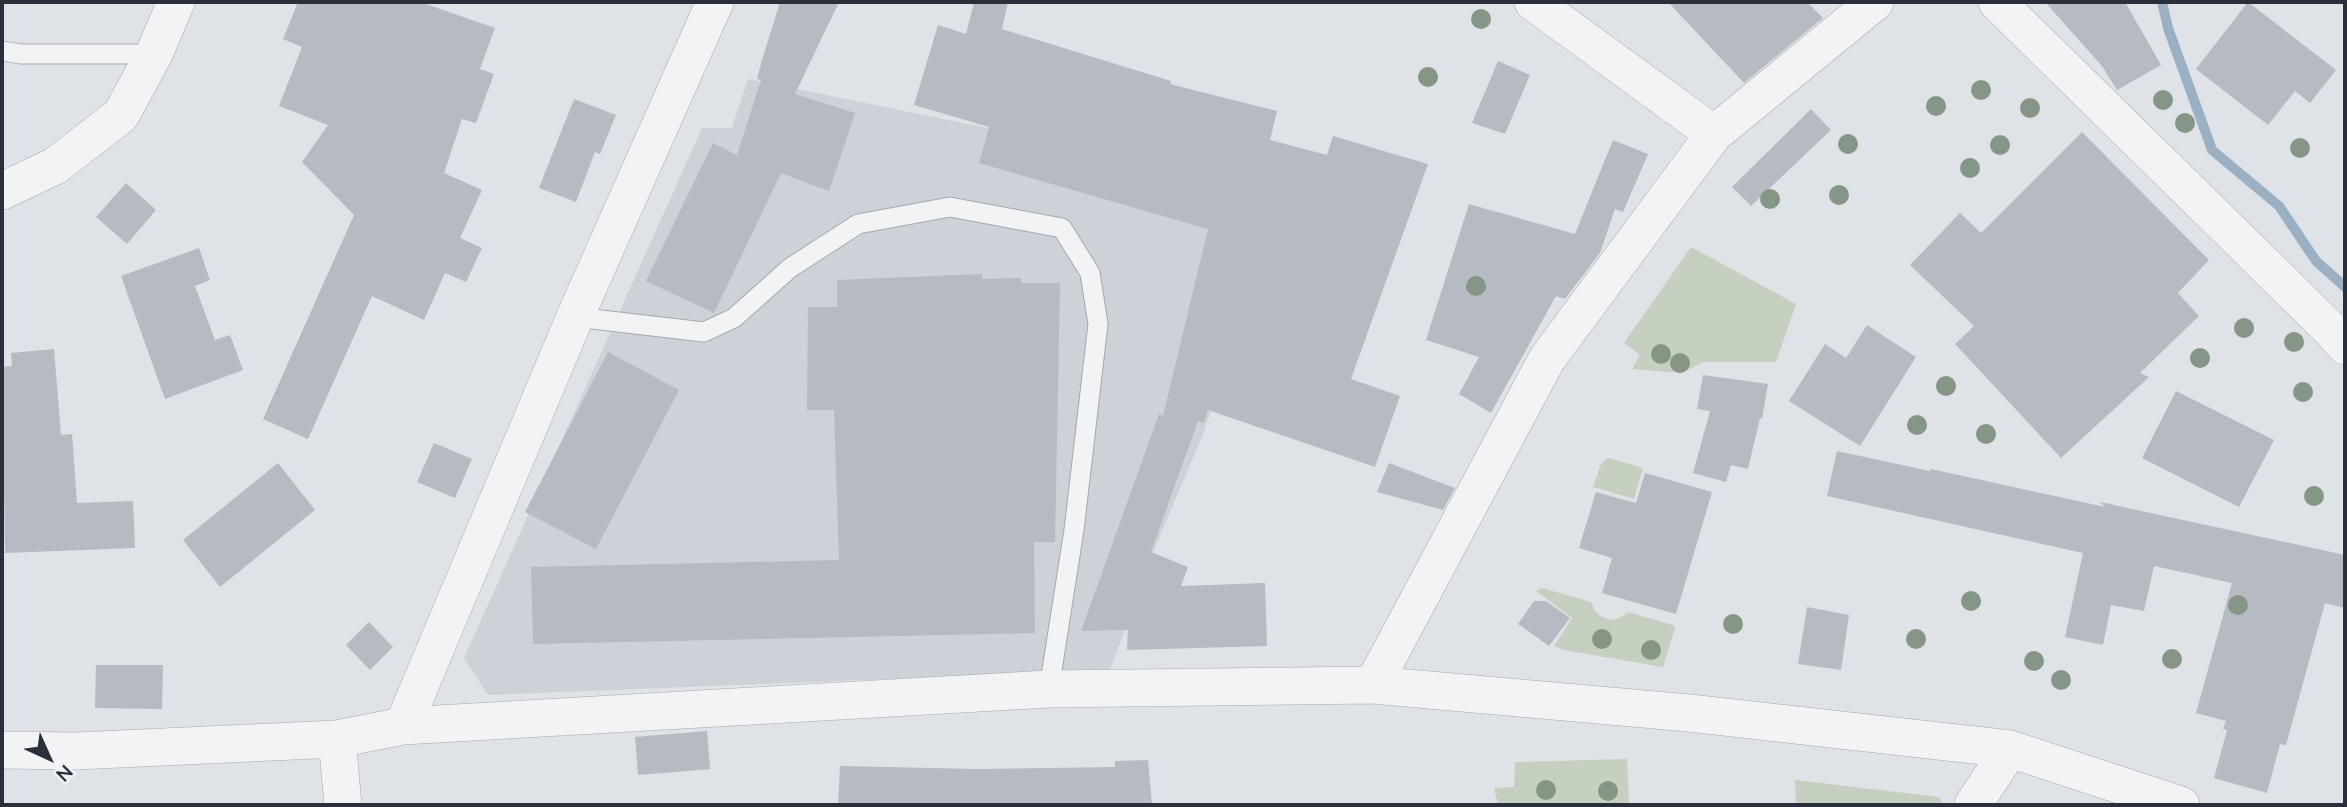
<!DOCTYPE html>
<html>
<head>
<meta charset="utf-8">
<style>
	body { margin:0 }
	#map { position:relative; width:2347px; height:807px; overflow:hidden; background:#dfe2e7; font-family:"Nunito Sans",sans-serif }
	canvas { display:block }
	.frame { position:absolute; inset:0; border:4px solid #29303c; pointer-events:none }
	.north { position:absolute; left:14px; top:723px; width:70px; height:70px; -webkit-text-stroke:5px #eef1f5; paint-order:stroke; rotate:135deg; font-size:19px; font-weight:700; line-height:28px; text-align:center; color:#29303c }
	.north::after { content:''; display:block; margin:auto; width:24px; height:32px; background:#29303c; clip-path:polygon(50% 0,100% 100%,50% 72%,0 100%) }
</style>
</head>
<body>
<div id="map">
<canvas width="2347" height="807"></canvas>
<div class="frame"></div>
<div class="north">N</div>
</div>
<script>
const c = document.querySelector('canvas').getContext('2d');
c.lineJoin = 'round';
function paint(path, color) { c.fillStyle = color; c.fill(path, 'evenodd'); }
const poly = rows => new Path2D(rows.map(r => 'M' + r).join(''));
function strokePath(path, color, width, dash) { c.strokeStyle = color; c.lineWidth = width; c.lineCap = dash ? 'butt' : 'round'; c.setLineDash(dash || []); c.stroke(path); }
paint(poly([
	[748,79,997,130,1274,213,1204,432,1156,545,1110,670,488,695,464,658,702,128,732,128]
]), '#cdd1d8');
paint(poly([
	[1691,247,1796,304,1776,362,1704,362,1681,373,1632,369,1640,355,1624,343],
	[1608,458,1643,468,1634,499,1593,487,1601,464],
	[1542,588,1591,602,1595,611,1602,617,1611,620,1620,618,1628,612,1673,625,1675,628,1663,667,1564,650,1554,646,1572,618,1536,591],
	[1627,759,1629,805,1498,805,1494,788,1514,787,1515,762],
	[1795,780,1939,797,1943,805,1796,805]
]), '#c5d0c0');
strokePath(poly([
	[2162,2,2168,28,2212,150,2279,206,2316,261,2345,287]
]), '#9cb0c4', 10);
paint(poly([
	[298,2,420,2,495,28,480,69,494,74,476,123,462,119,444,173,482,190,460,238,482,248,466,282,445,273,424,320,372,296,308,439,263,419,354,215,302,162,328,125,279,106,302,47,283,39],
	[780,2,839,2,795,94,855,113,829,191,781,173,714,313,646,281,713,143,737,155,761,80,757,79,762,60],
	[974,2,1008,2,1002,29,1171,81,1170,84,1277,111,1270,140,1327,155,1333,136,1428,164,1351,379,1400,396,1375,467,1208,410,1204,423,1198,421,1151,552,1188,567,1181,586,1265,583,1267,646,1127,650,1128,630,1081,631,1159,414,1163,416,1208,229,979,163,989,127,914,105,938,25,966,34],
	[1668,2,1807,2,1823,18,1744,83],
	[2045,2,2125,2,2161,65,2117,90,2102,66],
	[2248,2,2336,70,2310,103,2295,91,2268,125,2196,69],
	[1498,61,1530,75,1505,134,1472,123],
	[574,99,616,115,600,154,595,152,576,202,539,188],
	[1811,109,1831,130,1751,206,1732,187],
	[2082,132,2209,260,2178,293,2199,316,2140,373,2149,377,2061,458,1955,344,1974,326,1910,265,1960,213,1981,233],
	[1613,140,1648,154,1623,212,1615,209,1600,253,1565,299,1556,296,1491,413,1459,394,1479,357,1426,340,1469,204,1575,234],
	[126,183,156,210,127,244,96,217],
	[199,248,210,280,195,286,215,340,230,335,243,370,165,399,121,276],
	[982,274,982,279,1021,278,1021,283,1060,283,1055,542,1034,542,1035,633,533,644,531,567,839,560,834,410,807,410,808,307,837,307,837,280],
	[1867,325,1916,357,1860,446,1789,401,1825,344,1846,358],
	[54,349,61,435,72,434,77,503,133,501,135,548,5,553,2,367,12,366,11,353],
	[608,352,679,390,596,549,525,512],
	[1703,375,1768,384,1762,419,1760,418,1748,469,1731,465,1726,482,1693,473,1710,411,1697,409],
	[2176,391,2274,440,2239,507,2142,458],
	[434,443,472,459,455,498,417,482],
	[1837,451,1930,471,1931,469,2105,507,2100,502,2345,555,2345,608,2325,603,2286,745,2280,744,2267,793,2214,778,2227,730,2223,729,2226,721,2196,713,2232,583,2154,566,2144,611,2111,605,2103,645,2065,637,2083,553,1827,496],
	[278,463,315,510,220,587,183,540],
	[1389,463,1455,488,1443,510,1377,492],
	[1645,473,1712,492,1676,614,1602,593,1612,558,1579,548,1596,492,1636,503],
	[1534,601,1546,601,1570,618,1549,646,1518,624],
	[1807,607,1849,615,1841,670,1798,664],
	[369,622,393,647,370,670,346,645],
	[96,665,163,665,162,709,95,708],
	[707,731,710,769,638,775,635,737],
	[1148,760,1152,805,838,805,840,766,977,769,1115,767,1115,761]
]), '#b6bbc3');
const lane = poly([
	[2,51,21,54,154,54],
	[575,317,704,332,734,318,790,268,858,224,950,207,1062,228,1090,273,1098,324,1074,530,1049,689]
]);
const street = poly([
	[1533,2,1714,134],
	[1997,2,2329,328,2345,346],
	[2,191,55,166,121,115,154,54,176,2],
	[1373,685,1547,359,1714,134,1875,2],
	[403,726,575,317,715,2],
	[337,739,343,805],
	[2,750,76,751,337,739,403,726,1049,689,1373,685,1689,713,2010,749,2181,805],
	[1973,805,2010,749]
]);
strokePath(lane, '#a5a9b0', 21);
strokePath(street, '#a5a9b0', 38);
strokePath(lane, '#f1f3f5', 19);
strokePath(street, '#f1f3f5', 37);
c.fillStyle = '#869686';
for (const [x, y] of [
	[1481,19],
	[1428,77],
	[1981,90],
	[2163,100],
	[1936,106],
	[2030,108],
	[2185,123],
	[1848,144],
	[2000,145],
	[2300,148],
	[1970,168],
	[1839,195],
	[1770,199],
	[1476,286],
	[2244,328],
	[2294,342],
	[1661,354],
	[2200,358],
	[1680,363],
	[1946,386],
	[2303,392],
	[1917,425],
	[1986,434],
	[2314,496],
	[1971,601],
	[2238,605],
	[1733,624],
	[1602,639],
	[1916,639],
	[1651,650],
	[2172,659],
	[2034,661],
	[2061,680],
	[1546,790],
	[1608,791]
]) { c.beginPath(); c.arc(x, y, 10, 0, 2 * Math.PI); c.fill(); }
</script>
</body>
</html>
